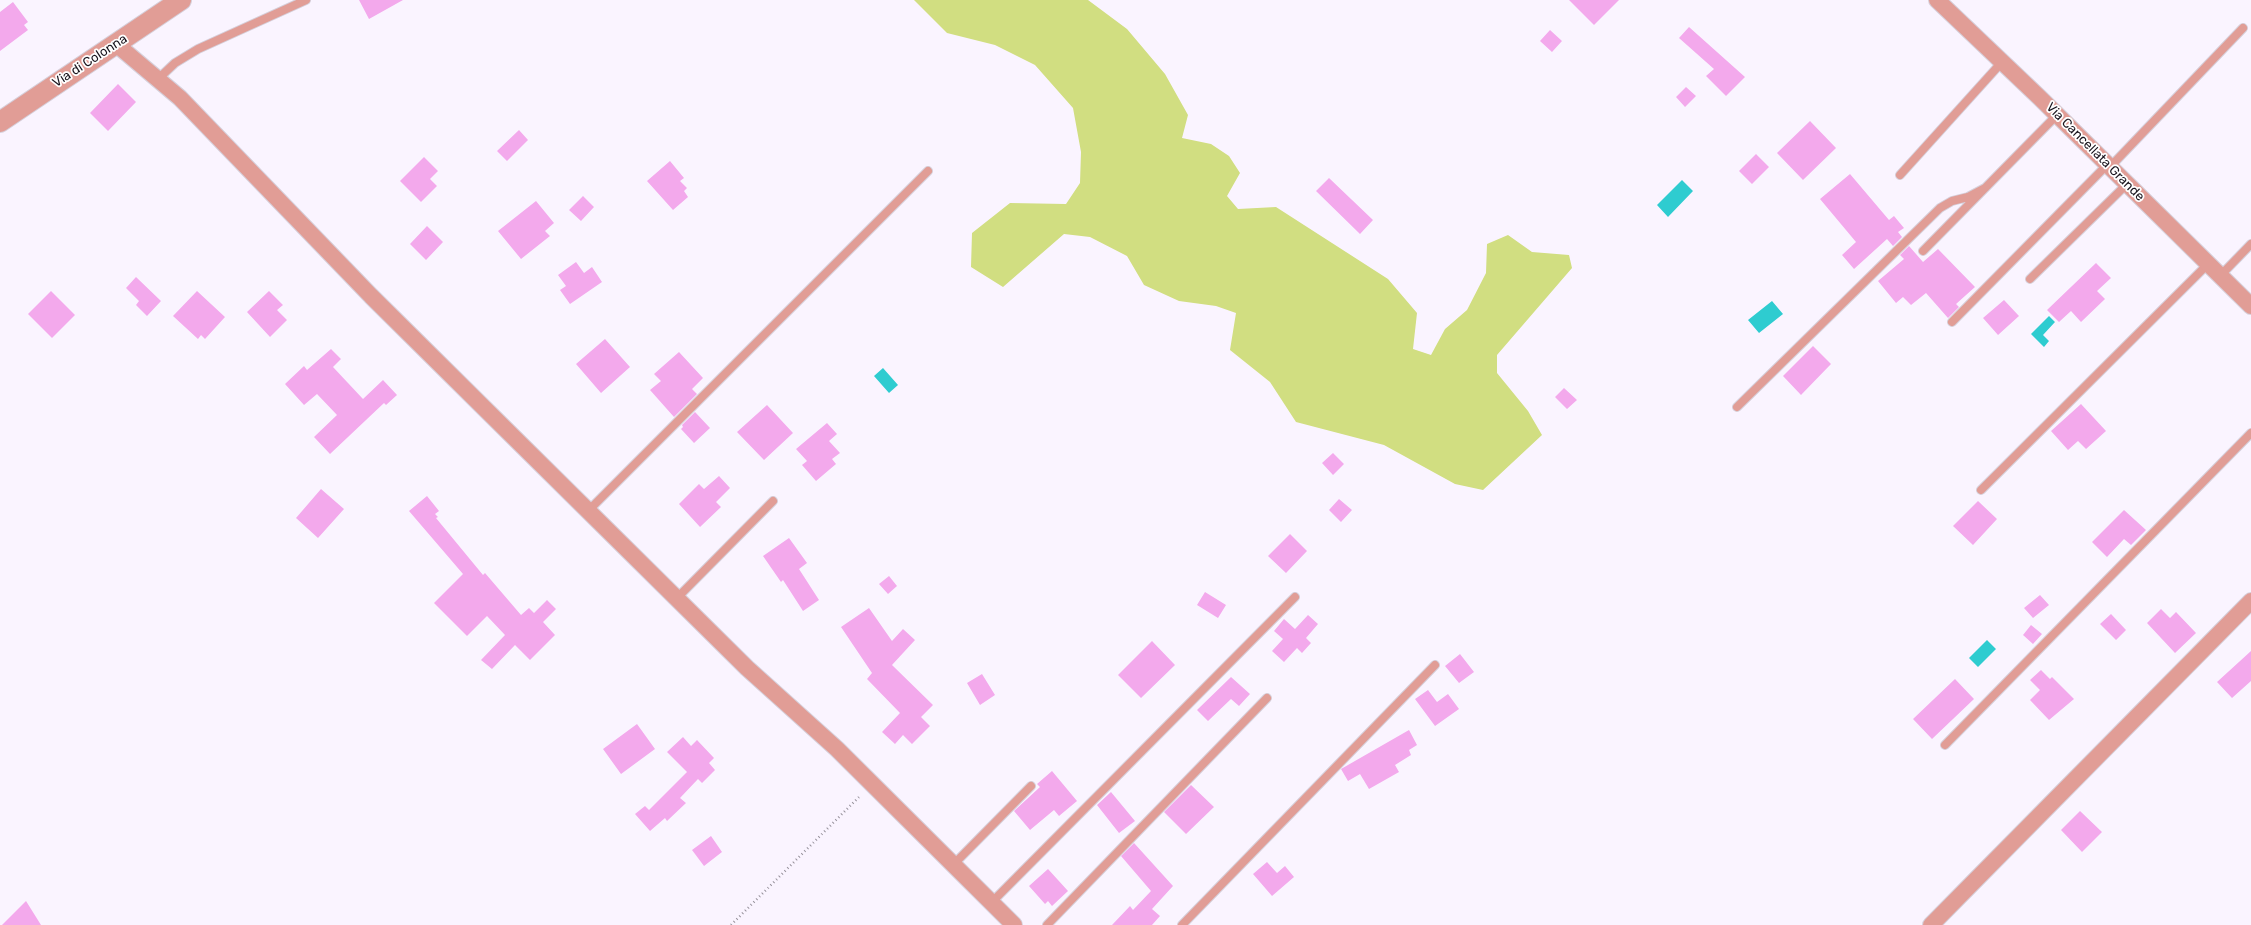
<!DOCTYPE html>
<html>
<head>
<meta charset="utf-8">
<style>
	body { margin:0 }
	canvas { display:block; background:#faf4ff }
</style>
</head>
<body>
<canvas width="2251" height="925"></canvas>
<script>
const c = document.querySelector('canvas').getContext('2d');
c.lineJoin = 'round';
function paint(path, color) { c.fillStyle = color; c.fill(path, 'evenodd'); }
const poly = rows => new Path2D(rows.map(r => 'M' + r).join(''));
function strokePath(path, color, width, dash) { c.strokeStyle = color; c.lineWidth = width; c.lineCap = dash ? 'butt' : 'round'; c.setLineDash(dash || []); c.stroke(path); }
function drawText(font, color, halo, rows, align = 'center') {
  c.font = font + ' Rubik,sans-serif'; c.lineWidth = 3.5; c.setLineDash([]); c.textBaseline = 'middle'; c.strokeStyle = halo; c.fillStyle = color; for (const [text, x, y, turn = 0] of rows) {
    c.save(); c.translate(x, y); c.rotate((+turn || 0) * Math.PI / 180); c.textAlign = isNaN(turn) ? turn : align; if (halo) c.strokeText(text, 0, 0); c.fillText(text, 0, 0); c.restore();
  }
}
paint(poly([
	[914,0,1088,0,1127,29,1165,74,1188,115,1182,138,1211,144,1229,156,1240,173,1227,196,1238,209,1276,207,1388,279,1417,313,1413,349,1431,355,1445,329,1467,310,1486,273,1487,244,1508,235,1532,252,1569,255,1572,268,1497,355,1497,373,1528,411,1542,435,1483,490,1455,484,1384,445,1296,422,1270,382,1230,350,1236,313,1216,306,1179,301,1144,285,1127,256,1090,237,1064,234,1003,287,971,267,972,233,1010,203,1066,204,1080,183,1081,152,1073,108,1035,65,995,45,947,33]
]), '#d1de81');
paint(poly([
	[1682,180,1693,191,1668,217,1657,205],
	[1772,301,1783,314,1759,333,1748,320],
	[2049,316,2055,322,2043,335,2049,341,2044,347,2031,334],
	[883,368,898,385,889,393,874,376],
	[1987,640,1996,649,1978,667,1969,658]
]), '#2eccd0');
paint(poly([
	[359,0,403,0,369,19],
	[1569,0,1619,0,1594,25],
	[13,2,28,22,24,25,28,30,0,51,0,12],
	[1689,27,1745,77,1726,96,1706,76,1714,69,1679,38],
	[1550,30,1562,41,1552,52,1540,41],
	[118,84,136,102,108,131,90,113],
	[1686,87,1696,96,1685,107,1676,97],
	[1810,121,1836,148,1803,180,1777,153],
	[519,130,528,140,507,161,497,151],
	[1756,154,1769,167,1752,184,1739,171],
	[424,157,438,171,430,179,437,186,421,202,400,181],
	[670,161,684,178,680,181,687,188,684,191,688,197,673,210,647,181],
	[1850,174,1889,220,1894,216,1904,228,1898,232,1902,237,1893,246,1887,239,1854,269,1842,255,1856,242,1820,199],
	[1329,178,1373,220,1360,234,1316,191],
	[583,196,594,207,581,221,569,210],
	[536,201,554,223,545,231,550,236,521,259,498,231],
	[427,226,443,242,426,260,410,244],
	[1909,246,1923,262,1938,249,1975,287,1956,304,1959,307,1948,318,1926,293,1911,305,1903,297,1896,303,1878,281,1904,259,1900,255],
	[576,262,584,273,592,267,602,282,570,304,560,290,566,286,558,275],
	[2096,263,2111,278,2097,291,2105,299,2081,322,2071,311,2059,322,2047,310],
	[136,277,161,301,147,316,136,305,139,301,126,288],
	[51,291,75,315,52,338,28,314],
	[197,291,225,317,205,339,201,335,198,339,173,316],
	[269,291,283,305,277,310,287,320,270,337,247,312],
	[2004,300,2019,316,1998,335,1983,318],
	[605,339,630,367,601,393,576,364],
	[1813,346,1831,364,1801,395,1783,376],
	[331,349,341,359,333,367,363,399,383,380,397,395,386,405,384,403,330,454,314,437,337,415,317,394,304,405,285,384,304,366,307,370],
	[679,352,703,378,692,389,697,394,674,417,650,390,661,381,654,374],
	[1564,388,1577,400,1567,409,1555,397],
	[2081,404,2106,431,2086,449,2078,441,2068,450,2051,431],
	[767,405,793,433,764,460,737,432],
	[695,412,710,428,694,443,681,429,683,427,682,425],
	[827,423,837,434,829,441,840,453,832,459,836,464,816,481,802,465,807,461,796,449],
	[1333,453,1344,464,1333,475,1322,463],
	[719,476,730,488,716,502,721,507,700,527,679,504,699,484,704,489],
	[321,489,344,509,318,538,296,518],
	[427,496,439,511,435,514,438,517,436,518,483,575,485,573,521,615,529,608,534,613,547,600,556,609,543,622,555,635,530,660,515,645,492,669,481,660,505,635,487,616,467,636,434,603,463,574,409,511],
	[1339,499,1352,510,1341,522,1329,510],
	[1978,501,1997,519,1973,545,1953,526],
	[2124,510,2146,530,2131,545,2124,539,2107,557,2092,542],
	[1290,534,1307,551,1286,573,1268,556],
	[789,538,807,563,799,569,819,600,803,611,783,580,781,582,763,556],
	[889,576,897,586,888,594,879,584],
	[1205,592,1226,605,1218,618,1197,605],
	[2040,595,2049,605,2033,618,2024,608],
	[869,608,892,641,903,629,915,640,892,665,933,705,921,717,930,726,912,744,903,735,895,744,882,732,900,713,867,679,872,673,841,627],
	[2161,609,2170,618,2176,612,2196,633,2175,653,2147,623],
	[2111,614,2126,630,2116,640,2100,624],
	[1308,615,1318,624,1306,638,1311,643,1302,653,1297,648,1284,662,1272,651,1283,639,1274,631,1284,619,1295,629],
	[2031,625,2042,634,2033,644,2023,635],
	[1152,641,1175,665,1141,698,1118,675],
	[2251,651,2251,681,2232,698,2217,682],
	[1460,654,1474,672,1459,683,1445,666],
	[2041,670,2050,679,2052,677,2074,699,2049,720,2030,700,2040,690,2030,680],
	[982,674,995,695,980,705,967,683],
	[1231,677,1250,694,1239,706,1231,699,1208,721,1197,710],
	[1955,679,1974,699,1932,739,1913,719],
	[1428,690,1437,702,1448,694,1459,709,1435,726,1415,699],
	[637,724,655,749,621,774,603,749],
	[1409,730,1417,745,1409,750,1411,755,1395,765,1399,772,1369,789,1360,774,1348,781,1341,769],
	[683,737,691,746,697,740,714,758,709,763,715,770,702,783,698,779,680,798,686,803,667,821,665,818,650,831,635,814,645,806,649,810,687,772,667,752],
	[1052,771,1077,801,1059,816,1054,810,1030,830,1014,811,1040,787,1037,784],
	[1191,785,1214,807,1186,834,1164,812],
	[1111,792,1135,821,1119,833,1097,805],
	[2080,811,2102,832,2082,852,2061,830],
	[711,836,722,852,704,866,692,850],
	[1134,843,1173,886,1152,909,1160,916,1152,925,1112,925,1130,906,1133,910,1151,891,1121,856],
	[1267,862,1277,873,1285,866,1294,877,1272,896,1253,874],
	[1048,869,1068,891,1052,906,1048,901,1045,904,1029,886],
	[26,901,41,925,2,925]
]), '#f3a9ec');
const service = poly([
	[158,79,175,63,198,49,306,0],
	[2110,167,2243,28],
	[1900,175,2002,62],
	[1923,251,2057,115],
	[2220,276,2251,244],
	[2030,279,2127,184],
	[1952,322,2107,165],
	[1737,407,1940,208,1952,201,1968,197,1985,188],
	[1981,490,2208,264],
	[588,511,928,171],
	[677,598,773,501],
	[1945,745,2251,433],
	[953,865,1031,786],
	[992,902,1295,597],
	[1047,925,1267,698],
	[1182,925,1435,665]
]);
const minor = poly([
	[1937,0,2040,98,2251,306],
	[116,44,180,98,371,296,473,397,747,668,837,749,1014,925],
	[1931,925,2251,601]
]);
const tertiary = poly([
	[0,122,181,0]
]);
strokePath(service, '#d6d0db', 10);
strokePath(minor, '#d6d0db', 18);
strokePath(tertiary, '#d6d0db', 22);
strokePath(poly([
	[731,925,861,795]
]), '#98939d', 2.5, [1, 3]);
strokePath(service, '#e19d96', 8);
strokePath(minor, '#e19d96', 16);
strokePath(tertiary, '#e19d96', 20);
drawText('13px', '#18131c', '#fff', [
	["Via di Colonna",90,61,-33],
	["Via Cancellata Grande",2095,152,45]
]);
</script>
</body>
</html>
